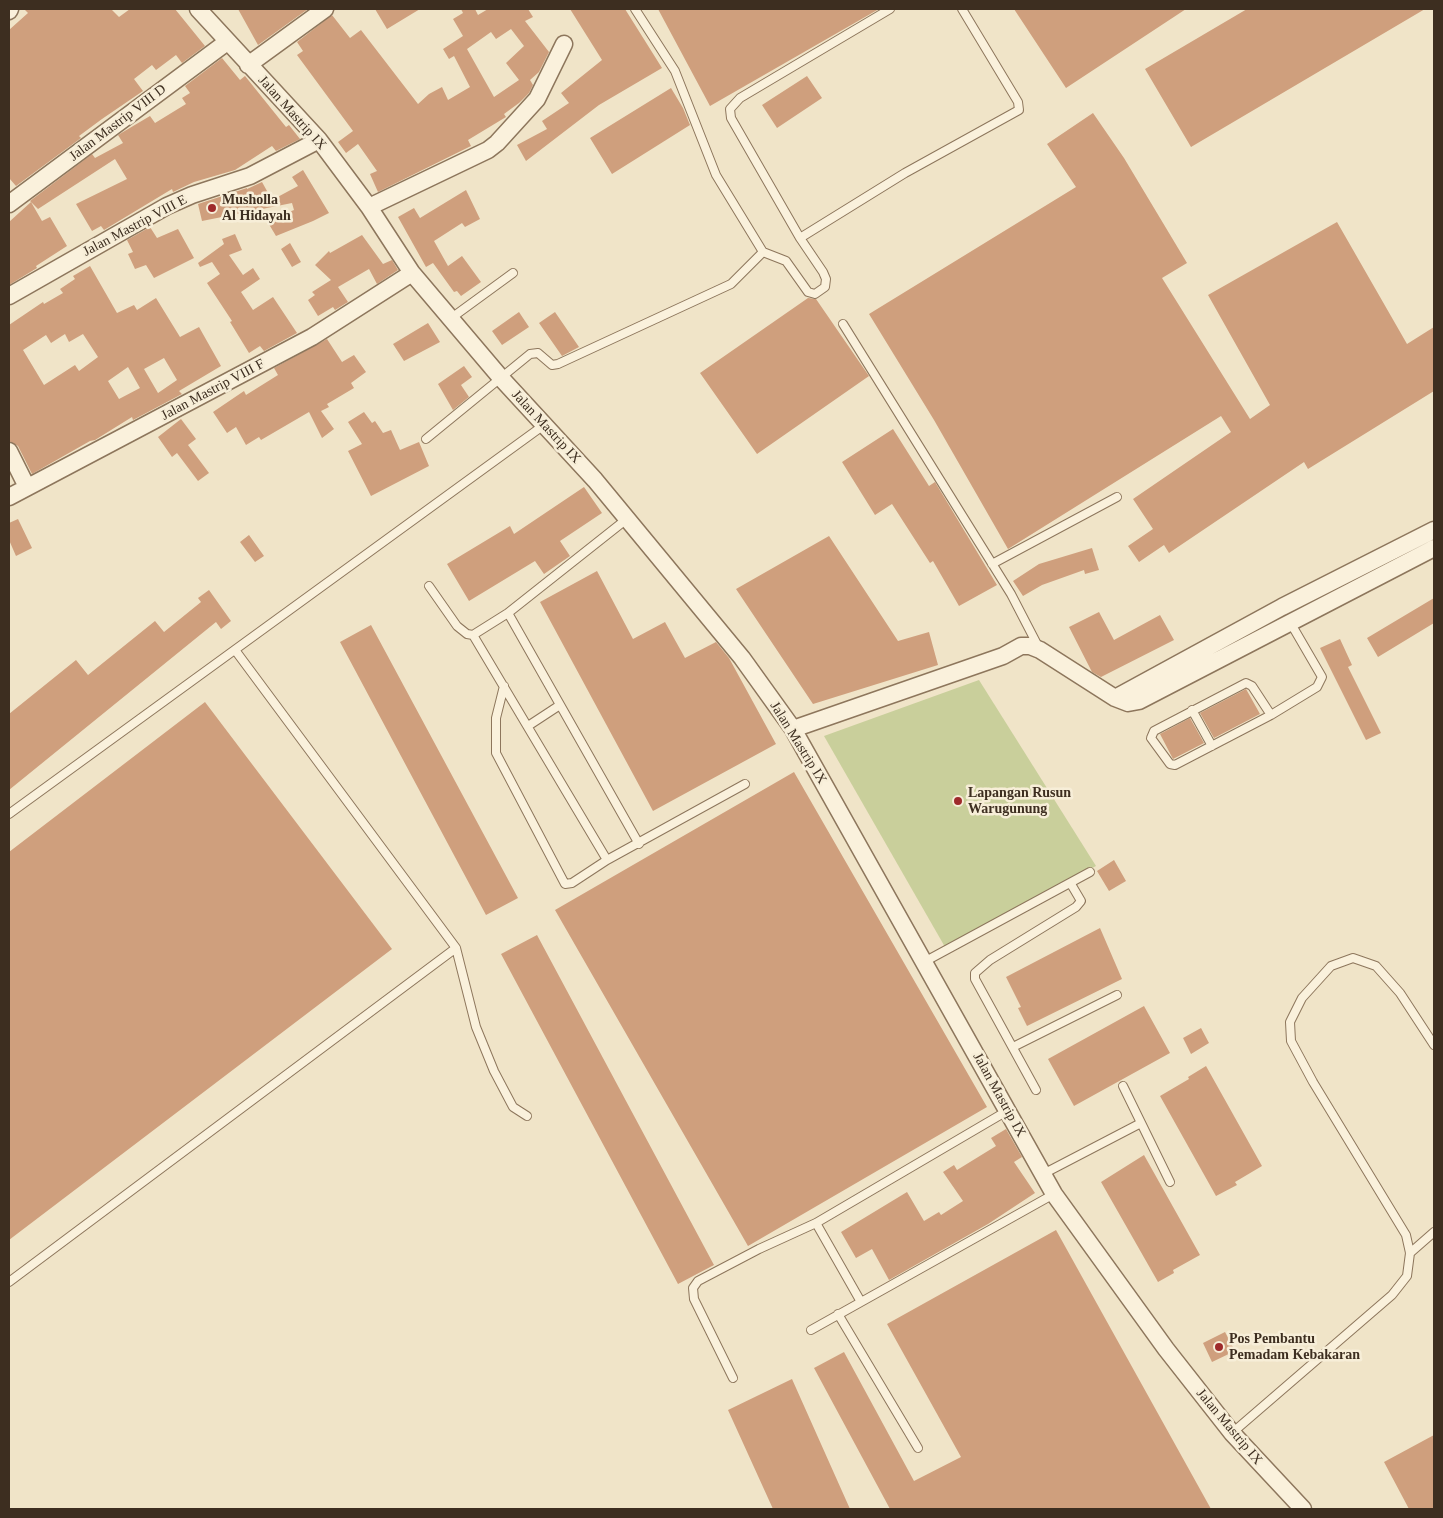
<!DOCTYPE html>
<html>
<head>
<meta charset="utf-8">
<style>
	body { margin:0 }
	#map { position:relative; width:1443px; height:1518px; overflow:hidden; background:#f0e4c8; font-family:"Times New Roman",serif }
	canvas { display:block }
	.frame { position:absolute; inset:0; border:10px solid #3d2e20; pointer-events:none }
</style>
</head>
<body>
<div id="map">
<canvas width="1443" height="1518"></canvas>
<div class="frame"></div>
</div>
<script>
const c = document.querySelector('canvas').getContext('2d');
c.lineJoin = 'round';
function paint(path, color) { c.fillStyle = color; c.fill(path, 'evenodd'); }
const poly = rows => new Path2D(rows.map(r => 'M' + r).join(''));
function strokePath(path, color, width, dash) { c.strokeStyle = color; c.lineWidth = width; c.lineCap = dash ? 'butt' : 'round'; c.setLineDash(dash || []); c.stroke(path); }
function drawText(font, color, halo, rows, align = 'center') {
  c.font = font + ' "Times New Roman",serif'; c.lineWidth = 5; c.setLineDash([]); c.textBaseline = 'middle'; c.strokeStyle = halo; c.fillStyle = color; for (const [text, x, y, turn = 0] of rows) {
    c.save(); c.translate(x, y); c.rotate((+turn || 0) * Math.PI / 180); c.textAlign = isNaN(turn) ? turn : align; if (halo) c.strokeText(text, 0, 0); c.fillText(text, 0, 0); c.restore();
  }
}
paint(poly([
	[979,680,1096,866,945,947,824,736]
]), '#c9cf9b');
paint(poly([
	[24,9,111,9,119,17,130,9,175,9,205,46,182,63,176,55,156,70,152,65,134,79,143,91,102,119,79,136,81,138,16,186,9,178,9,30,28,13],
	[238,9,308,9,258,45],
	[375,9,420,9,387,29],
	[461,9,475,9,478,15,488,9,528,9,533,17,525,21,549,52,539,72,530,80,533,85,529,93,519,103,504,114,506,117,468,140,471,146,378,192,370,174,377,171,358,144,346,153,338,142,353,131,297,55,303,51,297,42,332,15,350,38,361,30,418,104,429,94,442,87,448,100,470,87,454,56,449,59,443,49,463,36,453,19,463,13],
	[511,29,524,46,506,63,519,80,494,97,467,49,491,32,496,39],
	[570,9,625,9,662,68,599,105,526,161,517,145,547,129,542,121,569,103,561,93,602,60],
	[658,9,879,9,710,106],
	[1014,9,1186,9,1066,88],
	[1247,9,1425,9,1191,147,1145,69],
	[222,58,240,80,245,76,286,127,289,125,300,139,276,151,272,146,235,170,194,182,173,192,172,189,104,230,101,226,92,231,76,204,127,179,115,159,38,209,30,201,92,154,95,158,123,143,118,135,123,132,150,116,155,123,186,104,182,98,190,93,185,86],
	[807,76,822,98,777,128,762,105],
	[671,88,683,108,690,125,612,174,590,138],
	[1093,113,1124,158,1187,263,1162,278,1250,419,1270,405,1208,295,1337,222,1407,344,1434,327,1434,391,1308,469,1304,462,1169,553,1164,545,1139,562,1128,546,1153,529,1133,499,1231,432,1221,416,1008,549,934,420,869,314,1076,187,1047,144],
	[303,170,329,213,313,221,276,236,267,221,294,210,292,203,202,221,198,204,247,188,247,189,262,182,272,200,298,186,292,177],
	[466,190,480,219,465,227,462,223,434,241,448,266,462,256,481,282,461,296,457,291,454,292,433,263,426,267,398,217,414,208,420,218],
	[31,202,42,221,50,217,67,246,36,266,37,268,9,285,9,222],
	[150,227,157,238,178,229,194,258,154,278,146,265,135,269,128,254,133,252,127,240],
	[235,234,242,250,229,255,243,275,253,268,260,279,241,292,253,310,273,297,297,333,264,351,260,346,249,353,230,322,232,321,207,283,220,274,212,262,200,267,198,263,224,244,222,239],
	[362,235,383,264,392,260,398,270,377,284,369,269,338,287,348,302,335,310,333,307,318,316,308,300,315,295,312,292,331,280,315,265,329,251,330,253],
	[290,243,301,262,292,267,281,249],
	[90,266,117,313,134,305,137,310,156,298,180,337,199,327,221,366,179,391,182,394,133,420,132,417,95,440,90,441,32,474,18,446,9,441,9,325,43,302,44,304,63,293,60,289,75,279,73,276],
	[65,334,69,342,83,334,98,357,79,371,75,365,44,385,23,350,46,335,51,343],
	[164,358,177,380,158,393,144,369],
	[128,367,140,388,119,399,108,381],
	[808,298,816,299,869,376,757,454,700,373],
	[519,312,529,327,502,345,492,331],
	[555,312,579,347,562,356,539,323],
	[428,323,440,342,404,361,393,344],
	[327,339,342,362,354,355,366,372,351,383,354,388,327,404,329,407,321,411,334,429,322,438,309,412,261,440,259,437,246,445,236,427,227,433,213,412,244,391,246,395,278,375,274,368],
	[464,366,472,377,461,385,469,397,453,410,438,384],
	[364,412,372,423,375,421,383,433,391,430,400,450,419,442,429,466,371,496,348,451,362,444,348,422],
	[181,419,196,439,188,445,209,473,198,481,177,453,172,457,158,437],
	[893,429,929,486,935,482,997,585,959,606,933,561,930,563,892,504,875,515,842,462],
	[584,487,602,513,560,541,570,556,544,574,535,561,469,601,447,564,510,526,514,534],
	[18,519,32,548,16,556,9,540,9,523],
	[249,535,264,556,255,562,240,542],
	[829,536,898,641,929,632,938,665,813,704,736,589],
	[1092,548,1099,570,1085,574,1084,570,1042,585,1023,596,1013,581,1039,564],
	[597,571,633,639,665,622,685,658,716,642,729,658,776,744,653,811,540,602],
	[209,590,231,621,221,629,216,622,9,790,9,714,76,660,88,675,155,621,164,632,201,602,198,598],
	[1434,598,1434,623,1378,657,1367,638],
	[1099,612,1114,640,1160,615,1174,640,1101,677,1092,672,1069,627],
	[371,625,518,898,486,915,340,642],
	[1340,639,1352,665,1348,667,1381,733,1366,740,1320,648],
	[1246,689,1260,714,1214,738,1200,713],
	[205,702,392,949,9,1240,9,852],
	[1190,718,1204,743,1173,759,1160,734],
	[794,772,987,1107,748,1246,555,910],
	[1114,860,1126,881,1109,891,1097,871],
	[1100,928,1122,979,1027,1026,1018,1008,1021,1007,1006,977],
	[537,935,714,1265,678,1284,501,954],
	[1144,1006,1170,1053,1074,1106,1048,1059],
	[1201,1028,1209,1043,1191,1054,1183,1038],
	[1206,1066,1262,1166,1235,1182,1237,1185,1216,1196,1160,1096,1189,1079,1188,1077],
	[1006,1129,1022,1157,1014,1162,1035,1193,988,1224,889,1280,872,1249,856,1258,841,1232,907,1192,924,1221,939,1212,941,1215,963,1201,943,1172,954,1165,957,1170,996,1146,991,1138],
	[1144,1155,1200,1255,1173,1270,1174,1273,1158,1282,1101,1182],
	[1056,1230,1211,1509,890,1509,814,1368,844,1352,914,1481,961,1457,887,1324],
	[1225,1332,1235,1351,1212,1362,1203,1343],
	[792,1379,850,1509,773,1509,728,1410],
	[1434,1435,1434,1509,1409,1509,1384,1462]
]), '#cf9f7d');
const lane = poly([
	[635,9,675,71,716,175,763,252],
	[800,238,905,173,1019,110,1018,102,962,9],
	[450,319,513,273],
	[843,324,1011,594,1039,648],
	[426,439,530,354,538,353,552,365,558,364,731,284,763,252,786,261,808,292,815,294,825,287,826,279,823,272,800,238,731,118,730,109,740,98,890,9],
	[992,564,1117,497],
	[429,586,457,626,467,634,473,635,508,613,628,518],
	[508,613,639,844],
	[473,635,607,860],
	[504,686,496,718,496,753,565,884,572,883,607,860,745,784],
	[1192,710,1212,746],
	[1271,715,1252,686,1246,683,1154,731,1151,738,1170,764,1175,765,1271,715,1317,687,1322,677,1290,622],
	[528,726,560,705],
	[9,814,544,425],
	[456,948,476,1027,494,1071,513,1107,527,1116],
	[924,962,1090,872],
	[1013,1047,1117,995],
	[1123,1086,1170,1182],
	[1036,1090,975,979,975,973,990,960,1076,907,1081,901,1071,884],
	[1043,1174,1141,1123],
	[816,1223,861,1302],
	[1410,1253,1434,1232],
	[9,1282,456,948,235,650],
	[838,1314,918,1448],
	[811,1330,1054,1194],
	[733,1378,694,1299,693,1288,698,1281,759,1249,816,1223,1007,1111],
	[1232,1433,1392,1295,1407,1276,1410,1253,1406,1235,1313,1082,1291,1041,1290,1022,1302,998,1331,966,1353,958,1376,966,1400,993,1434,1045]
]);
const street = poly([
	[198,9,319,140,369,207,412,273,501,378,595,480,742,658,793,729,1054,1194,1166,1349,1232,1433,1303,1509],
	[9,11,10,9],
	[248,65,325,9],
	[9,204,227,42],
	[369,207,488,150,497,143,537,99,564,44],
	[9,296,167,206,192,195,250,176,319,140],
	[9,451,27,487],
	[9,497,312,337,412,273],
	[1115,698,1282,607,1434,530],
	[793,729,1003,656,1021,646,1030,646,1040,650,1115,698,1128,703,1139,701,1434,548]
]);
strokePath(lane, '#8d765c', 10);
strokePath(street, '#8d765c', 19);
strokePath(lane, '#faf1dc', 8);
strokePath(street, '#faf1dc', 16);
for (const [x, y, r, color] of [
	[212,208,5,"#9e2a2b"],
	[958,801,5,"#9e2a2b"],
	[1219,1347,5,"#9e2a2b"]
]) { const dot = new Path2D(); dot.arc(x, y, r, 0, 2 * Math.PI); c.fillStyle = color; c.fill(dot); strokePath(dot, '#f7eed8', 2); }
drawText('14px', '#3d2e20', '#f7eed8', [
	["Jalan Mastrip IX",292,113,48],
	["Jalan Mastrip VIII D",118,123,-37],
	["Jalan Mastrip VIII E",135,226,-28],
	["Jalan Mastrip VIII F",213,390,-28],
	["Jalan Mastrip IX",546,427,47],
	["Jalan Mastrip IX",798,743,58],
	["Jalan Mastrip IX",999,1095,61],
	["Jalan Mastrip IX",1229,1427,50]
]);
drawText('bold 14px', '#3d2e20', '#f7eed8', [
	["Musholla",222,200],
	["Al Hidayah",222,216],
	["Lapangan Rusun",968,793],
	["Warugunung",968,809],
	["Pos Pembantu",1229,1339],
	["Pemadam Kebakaran",1229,1355]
], 'left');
</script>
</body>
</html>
